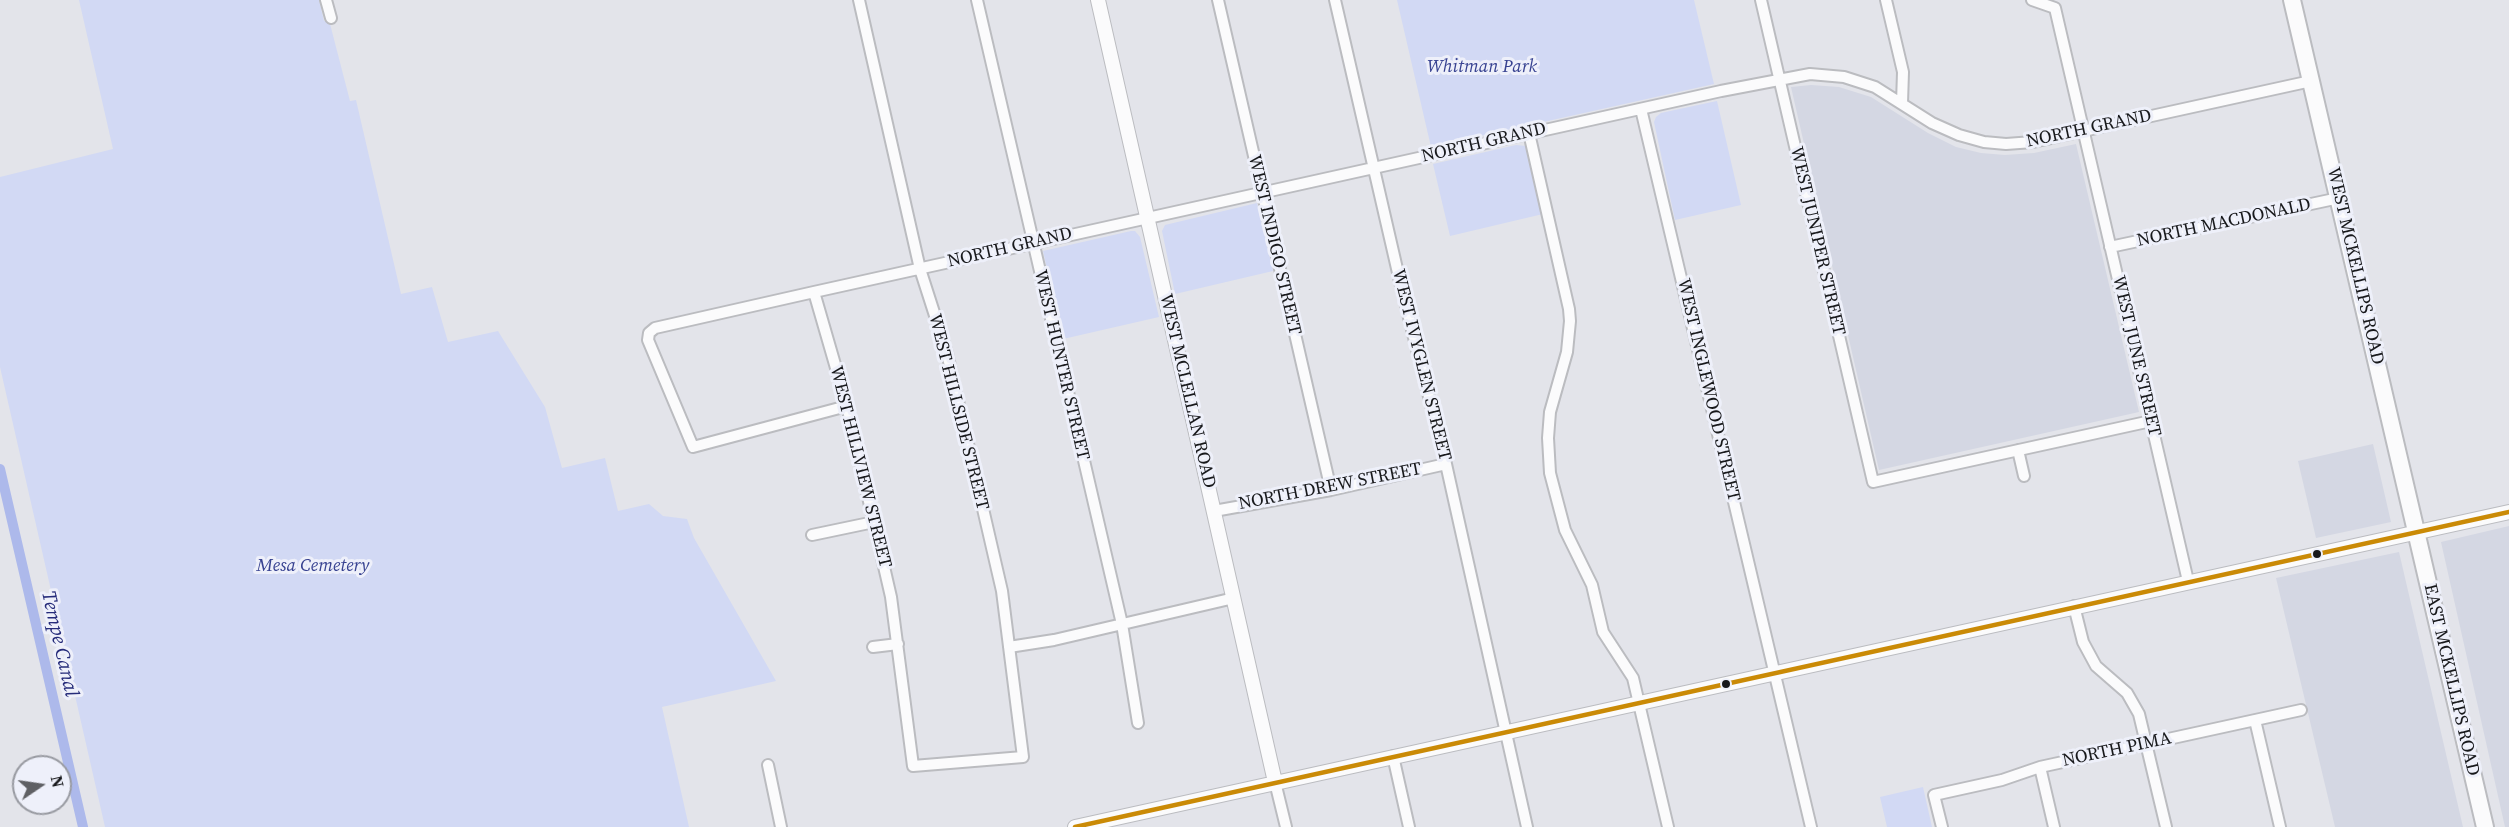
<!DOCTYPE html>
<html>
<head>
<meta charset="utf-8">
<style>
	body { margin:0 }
	#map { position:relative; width:2509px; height:827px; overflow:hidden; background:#e3e4ea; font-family:"Source Serif 4",serif }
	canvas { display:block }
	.north { position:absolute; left:12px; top:755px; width:60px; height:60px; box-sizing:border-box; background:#eef0fa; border:2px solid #989aa1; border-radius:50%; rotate:77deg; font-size:16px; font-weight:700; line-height:24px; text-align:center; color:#18191c }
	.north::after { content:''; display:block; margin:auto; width:21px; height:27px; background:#5f6064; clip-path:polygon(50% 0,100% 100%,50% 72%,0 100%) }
</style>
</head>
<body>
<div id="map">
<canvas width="2509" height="827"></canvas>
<div class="north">N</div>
</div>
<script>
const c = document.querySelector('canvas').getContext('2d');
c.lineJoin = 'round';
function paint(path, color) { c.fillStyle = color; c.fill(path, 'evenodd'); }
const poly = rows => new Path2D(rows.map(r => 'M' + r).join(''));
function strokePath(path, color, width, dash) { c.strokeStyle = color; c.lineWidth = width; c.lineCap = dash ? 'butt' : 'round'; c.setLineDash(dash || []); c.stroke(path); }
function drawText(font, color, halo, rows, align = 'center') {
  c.font = font + ' "Source Serif 4",serif'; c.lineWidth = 6; c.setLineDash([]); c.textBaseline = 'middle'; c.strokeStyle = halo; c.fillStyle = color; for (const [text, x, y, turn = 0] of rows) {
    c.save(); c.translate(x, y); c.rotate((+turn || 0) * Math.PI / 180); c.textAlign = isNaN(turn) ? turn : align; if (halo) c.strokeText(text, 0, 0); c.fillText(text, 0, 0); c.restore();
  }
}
paint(poly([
	[1811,85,1839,87,1871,97,1928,133,1956,147,1981,153,2005,155,2034,153,2076,144,2139,412,1879,470,1791,87],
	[2373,444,2391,522,2316,538,2298,461],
	[2509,526,2509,827,2505,827,2441,542],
	[2399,552,2463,827,2335,827,2276,578]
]), '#d4d7e3');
paint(poly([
	[79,0,319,0,324,21,329,20,350,101,356,100,401,294,432,287,448,342,498,331,545,407,562,468,605,458,618,511,649,504,663,516,687,519,694,538,776,681,662,707,689,827,105,827,0,367,0,177,113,149],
	[1397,0,1694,0,1714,84,1431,147],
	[1717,101,1741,205,1675,220,1654,122,1656,117,1661,113],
	[1516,145,1526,146,1528,150,1543,214,1450,236,1433,164],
	[1257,203,1273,271,1175,294,1162,231,1165,225],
	[1131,231,1135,231,1140,237,1159,317,1063,339,1043,251],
	[1923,787,1932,827,1887,827,1880,797]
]), '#d2d9f4');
strokePath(poly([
	[0,469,83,827]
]), '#adb9eb', 10);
const minor = poly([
	[326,0,331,18],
	[977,0,1122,624,1138,723],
	[1218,0,1331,490],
	[1335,0,1401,286,1446,464,1527,827],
	[1761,0,1873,482,2151,421],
	[1886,0,1903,72,1902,103],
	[2032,0,2055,8,2188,581],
	[1641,109,1811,827],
	[1529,133,1569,309,1570,321,1567,352,1550,412,1548,438,1550,473,1565,530,1592,585,1603,632,1633,678,1668,827],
	[2110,247,2339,198],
	[814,292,847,406,891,597,913,766,1023,757,1002,591,947,353,920,269,859,0],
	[847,406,693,447,648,340,649,333,655,328,814,292,1721,91,1810,74,1844,77,1875,87,1932,123,1959,135,1984,142,2006,144,2033,142,2311,81],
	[2018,450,2024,476],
	[1214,511,1331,490,1446,464],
	[812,535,874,522],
	[2074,606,2083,642,2096,666,2127,693,2139,714,2166,827],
	[873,647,898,644],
	[1009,647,1054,640,1234,598],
	[2255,720,2280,827],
	[1393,756,1409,827],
	[768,765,781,827],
	[2040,767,2054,827],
	[1275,782,1286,827],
	[1942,827,1934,795,2002,780,2040,767,2301,710]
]);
const tertiary = poly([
	[1098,0,1275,782],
	[1075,827,2509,512]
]);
const primary = poly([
	[2292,0,2485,827]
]);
strokePath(minor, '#bbbcc0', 14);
strokePath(tertiary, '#bbbcc0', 16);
strokePath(primary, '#bbbcc0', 20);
strokePath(minor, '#fbfbfc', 10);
strokePath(tertiary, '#fbfbfc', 14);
strokePath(primary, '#fbfbfc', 16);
strokePath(poly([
	[1075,827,2509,512]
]), '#ca8a06', 4.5);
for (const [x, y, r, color] of [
	[2317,554,5,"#18191c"],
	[1726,684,5,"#18191c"]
]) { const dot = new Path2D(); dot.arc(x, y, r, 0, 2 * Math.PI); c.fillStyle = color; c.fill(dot); strokePath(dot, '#eef0fa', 2); }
drawText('italic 18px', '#374291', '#eef0fa', [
	["Whitman Park",1482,67],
	["Mesa Cemetery",313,566]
]);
drawText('18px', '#18191c', '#eef0fa', [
	["NORTH GRAND",2089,129,-12],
	["NORTH GRAND",1484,143,-13],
	["NORTH MACDONALD",2224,223,-12],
	["WEST JUNIPER STREET",1817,241,77],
	["WEST INDIGO STREET",1274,245,77],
	["NORTH GRAND",1010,248,-13],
	["WEST MCKELLIPS ROAD",2355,266,77],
	["WEST JUNE STREET",2136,356,77],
	["WEST HUNTER STREET",1061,365,77],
	["WEST IVYGLEN STREET",1421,365,76],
	["WEST INGLEWOOD STREET",1708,390,77],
	["WEST MCLELLAN ROAD",1187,391,77],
	["WEST HILLSIDE STREET",958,412,76],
	["WEST HILLVIEW STREET",860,467,76],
	["NORTH DREW STREET",1330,487,-11],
	["EAST MCKELLIPS ROAD",2451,680,77],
	["NORTH PIMA",2117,750,-12]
]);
drawText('italic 20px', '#262c7a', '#eef0fa', [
	["Tempe Canal",59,644,77]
]);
</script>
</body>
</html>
